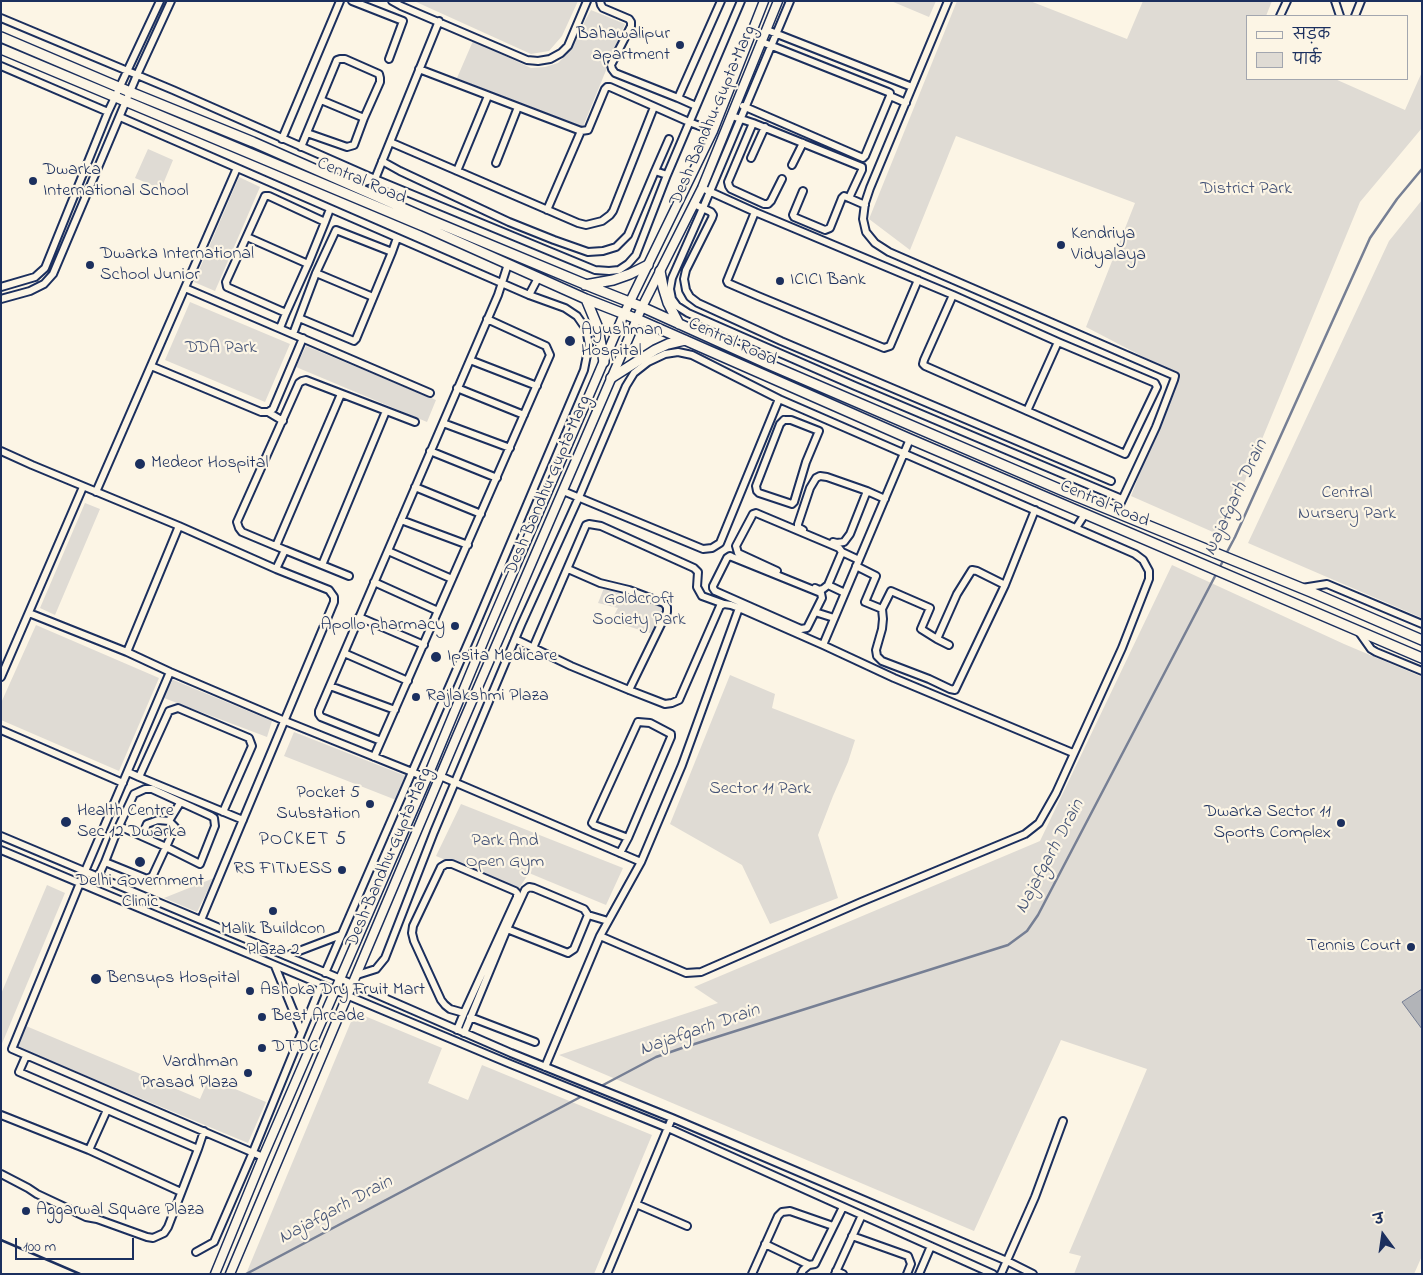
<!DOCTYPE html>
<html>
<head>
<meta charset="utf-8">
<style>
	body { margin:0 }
	#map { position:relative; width:1423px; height:1275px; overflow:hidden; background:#fcf5e5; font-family:"Indie Flower","Playpen Sans Deva",sans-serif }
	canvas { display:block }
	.frame { position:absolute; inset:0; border:2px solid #1b2f5e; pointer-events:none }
	.legend { position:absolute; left:1246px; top:15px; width:162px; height:65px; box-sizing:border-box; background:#fcf5e5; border:1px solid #a2a6af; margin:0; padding:6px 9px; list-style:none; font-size:15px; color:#1b2f5e }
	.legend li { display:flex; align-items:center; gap:10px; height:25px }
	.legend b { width:25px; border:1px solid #a2a6af }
	.north { position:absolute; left:1358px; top:1210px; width:50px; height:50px; -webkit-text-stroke:4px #fcf5e5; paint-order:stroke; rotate:346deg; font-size:14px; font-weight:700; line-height:20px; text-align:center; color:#1b2f5e }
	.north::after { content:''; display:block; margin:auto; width:18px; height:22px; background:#1b2f5e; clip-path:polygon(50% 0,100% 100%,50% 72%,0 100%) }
	.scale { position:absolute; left:15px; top:1238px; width:119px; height:22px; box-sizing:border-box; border:2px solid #1b2f5e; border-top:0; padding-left:6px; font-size:15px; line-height:18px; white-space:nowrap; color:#1b2f5e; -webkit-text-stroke:4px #fcf5e5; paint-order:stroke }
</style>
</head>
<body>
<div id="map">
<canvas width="1423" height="1275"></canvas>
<div class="frame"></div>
<ul class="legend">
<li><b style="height:6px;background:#fcf5e5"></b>सड़क</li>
<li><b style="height:14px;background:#dfdbd4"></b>पार्क</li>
</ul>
<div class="north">उ</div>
<div class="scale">100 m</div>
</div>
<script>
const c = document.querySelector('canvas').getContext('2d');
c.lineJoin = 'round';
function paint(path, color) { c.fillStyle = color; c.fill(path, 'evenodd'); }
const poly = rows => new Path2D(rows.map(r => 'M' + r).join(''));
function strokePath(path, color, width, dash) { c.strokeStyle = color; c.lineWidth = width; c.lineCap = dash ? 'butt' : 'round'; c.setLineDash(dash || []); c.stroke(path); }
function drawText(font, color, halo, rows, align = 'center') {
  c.font = font + ' "Indie Flower",sans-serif'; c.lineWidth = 4.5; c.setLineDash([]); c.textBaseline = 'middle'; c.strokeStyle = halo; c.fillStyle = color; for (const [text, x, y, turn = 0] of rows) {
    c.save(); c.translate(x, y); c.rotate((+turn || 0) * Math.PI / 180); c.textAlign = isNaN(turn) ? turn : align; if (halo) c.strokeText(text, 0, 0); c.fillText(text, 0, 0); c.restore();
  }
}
paint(poly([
	[414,1,578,1,562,36,549,51,531,54],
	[891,1,936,1,929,17],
	[957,1,1030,1,1127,39,1143,1,1272,1,1266,16,1247,16,1247,79,1335,79,1405,110,1422,72,1422,128,1360,202,1222,536,1131,496,1178,375,1086,327,1135,203,956,136,910,250,869,219],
	[591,10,625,24,582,129,457,78,473,41,531,68,545,67,558,63,566,55],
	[148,149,173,160,161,189,135,178],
	[239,177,260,187,215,291,194,282],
	[1422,200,1422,618,1248,543,1389,241],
	[190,302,290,344,265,402,165,360],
	[306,346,436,400,427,422,296,367],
	[85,503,100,509,55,615,40,608],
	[1172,565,1344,644,1422,677,1422,1256,1414,1274,1074,1274,1081,1256,1069,1253,1147,1069,1061,1040,974,1231,559,1055,718,1003,694,987,1040,841],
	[606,583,630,593,633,588,669,602,653,634,611,621,618,608,598,603],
	[36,625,159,678,119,771,1,720,1,703],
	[730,675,775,694,772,708,855,740,848,762,833,796,818,835,838,898,770,924,742,865,670,824],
	[171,679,272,721,267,737,164,698],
	[294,732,406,776,396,800,284,756],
	[461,804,623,868,606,905,529,873,518,890,436,856],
	[214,878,197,912,164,898],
	[47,885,65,893,1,1046,1,994],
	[355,1012,442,1048,428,1083,468,1100,482,1065,652,1135,594,1274,246,1274],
	[26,1026,200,1099,209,1078,266,1102,248,1143,17,1047]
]), '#dfdbd4');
const water = poly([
	[1422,989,1422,1029,1402,1002,1422,989]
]);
paint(water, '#b2b4b8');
strokePath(water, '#767f94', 1);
strokePath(poly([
	[1226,554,1235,537,1370,238,1397,199,1422,169],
	[246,1274,656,1057,685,1047,1008,945,1027,931,1038,915,1224,559]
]), '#767f94', 2.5);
const minor = poly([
	[352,1,403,21,389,59],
	[392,1,401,6,527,60,538,61,550,59,561,53,568,46,587,1],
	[600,1,601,5,603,8,629,19,631,22,631,26,611,65,612,69,615,73,678,98,696,106],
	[790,1,703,208,672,278,670,289,672,299,677,306,688,313,855,386,1122,499],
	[948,1,870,188,865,203,863,219,866,232,875,243,889,252,1175,376,1174,380,1156,427,1116,513],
	[1335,1,1340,16],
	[1280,16,1287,1],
	[1355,16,1361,1],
	[1,18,173,90,375,179,595,270,609,271,619,270,628,264,636,255,667,175,741,1],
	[767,30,912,87],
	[1,66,108,112],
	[419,69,581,131,588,130,605,89,607,87,610,87,689,122,713,131],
	[890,96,906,103],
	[678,98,721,1],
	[743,106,863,158,865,156,890,96,890,93,888,92,762,42],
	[732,116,753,123,728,182,729,186,731,189,764,204,768,204,771,201,782,179],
	[120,117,529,295,565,308,577,316,586,329,589,345,584,370,475,627,325,973],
	[753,123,862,167,862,170,849,198,865,205],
	[307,133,347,147,354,145,364,118,321,100],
	[282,139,340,1],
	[390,142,578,223,586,225,602,221,610,215,613,211,654,107],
	[301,147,337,60,340,59,345,59,379,74,380,78,380,82,364,118],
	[751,158,765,127],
	[382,161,400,171,509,222,554,240,588,252,603,251,616,247,628,235,655,171,667,175],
	[496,163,518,107],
	[792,165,803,143],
	[457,171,488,96],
	[655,171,669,139],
	[352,185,375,179,439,21],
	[702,188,755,212,953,295,1058,342,1155,383,1157,387,1125,454,925,366,923,364,924,360,953,295],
	[803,191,793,215,794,217,825,230,830,228,842,198,844,196,849,198],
	[694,204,711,212,713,215,712,218,686,270,684,279,686,290,690,297,698,303,781,341,1111,481],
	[547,210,581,131],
	[755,212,727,281,728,283,758,296,884,348,890,346,918,280],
	[325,222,269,196,265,196,226,282,227,287,286,313,308,264,325,222,330,209],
	[247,237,308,264],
	[392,252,336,230,316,273,299,318,354,341,356,339,392,252,397,238],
	[316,273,373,297],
	[1,287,35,277,45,268,108,112,160,1],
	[185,288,430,393],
	[529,295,538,278],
	[1,299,30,291,44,284,53,274,137,75,171,1],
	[280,328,286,313],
	[293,334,299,318],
	[470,360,537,386],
	[151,366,261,412,268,412,273,409,303,338],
	[457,388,524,415],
	[1027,411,1058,342],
	[268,412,283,421],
	[784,420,791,420,819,431,806,462,794,502,792,504,759,493,757,491,756,486,780,424,784,420],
	[443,423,510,448],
	[1,451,32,465,179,526,276,569,329,590,334,597,334,602,201,920],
	[430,451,497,478],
	[415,487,481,514],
	[563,491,703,549,712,548,720,543,779,399],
	[96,492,237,168],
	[401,520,468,545],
	[1076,528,1085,514],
	[803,530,798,527,798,524,810,488,816,478,820,476,827,477,867,491,885,499],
	[833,542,837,543,844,542,850,534,867,491],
	[276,546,341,394],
	[285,550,349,576],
	[388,551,452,579],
	[842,552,859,560],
	[322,565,386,411],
	[856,566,876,576,865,602,882,609,891,591,930,608,921,629,937,639,949,645],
	[276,569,285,550,242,532,239,528,237,522,299,383,302,381,306,380,415,422],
	[568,569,600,583,629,590,650,598,664,603,667,607,667,612,629,690],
	[777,571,738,553,736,546,753,514,756,513,839,548,842,552,828,585,845,593],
	[374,582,438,611],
	[815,588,819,590,823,589,828,585],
	[1302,588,1327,584,1422,624],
	[882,609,883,619,882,629,876,650,877,656,882,661,929,679,950,689,955,690,1005,585,1035,510],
	[815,612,807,628,801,629,715,591,713,588,713,586,727,558,730,556,732,557,821,593,822,598,815,612,834,618],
	[29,613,127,652,170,672,285,721,427,778],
	[359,617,424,645],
	[1359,632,1371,649,1376,652,1422,671],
	[515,639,571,666,629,690,665,704,672,703,679,700,720,606,724,604,731,605,739,608],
	[937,639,957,594,972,570,977,571,1005,585],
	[823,645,910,439],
	[533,648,586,525,589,524,601,526,694,568,698,572,697,587,702,596,724,604],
	[127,652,179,526],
	[344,653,408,681],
	[170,672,80,883,12,1049,263,1157],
	[1,677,83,487],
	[330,686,395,710],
	[638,722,650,723,669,733,671,734,671,737,628,838,594,825,592,823,638,722],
	[1,730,123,783],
	[381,741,321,717,319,714,319,711,498,295,508,264],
	[374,757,550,355,546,346,487,319],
	[128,772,139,777,169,711,178,708,249,738,252,746,223,812],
	[440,776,641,862],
	[139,777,243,820],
	[119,826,166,847,200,864,215,826,214,818,211,816,152,789,145,789,134,794,119,826,105,862,147,879,151,877,153,875,166,847,175,827,169,821],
	[1,836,341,979,511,1053,672,1118,1007,1261,1033,1274],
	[142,836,147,824,158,820,169,821,180,803],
	[1,850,508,1063,668,1128,993,1274],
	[620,853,628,838],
	[98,877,105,862],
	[588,915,608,921],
	[286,956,341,935],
	[275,966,301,1030],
	[357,975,376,969,385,958,434,832,521,625,579,497,626,386,634,373,648,362,665,354,678,352,692,355,779,399,1135,554,1143,560,1149,571,1149,579,1122,648,1056,793,1039,823,1025,834,861,902,701,972,686,973,600,936],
	[470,1017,535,1042],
	[457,1030,464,1013,517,897,517,893,515,891,452,864,446,864,441,867,413,926,412,933,414,941,441,1000,445,1005,450,1009,464,1013],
	[464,1033,507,929,525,890,529,887,534,888,584,909,588,915,574,949,568,953,507,929],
	[26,1056,19,1072,198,1149,204,1131],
	[545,1067,600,936,641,862,682,765,739,608,823,645,894,678,1073,753],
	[1,1115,89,1150,181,1192],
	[89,1150,107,1110],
	[1,1174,28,1188,37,1194,86,1217,97,1219,147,1237,153,1238,164,1233,168,1227,198,1149],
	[636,1204,687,1226],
	[852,1236,908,1256,911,1264,907,1274],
	[765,1244,809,1265],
	[196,1252,214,1242,253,1152,321,985],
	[836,1271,843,1274],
	[607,1274,672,1118],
	[752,1274,778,1216,782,1212,790,1211,833,1226],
	[801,1274,803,1270,809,1265,815,1264,843,1207],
	[835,1274,862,1215],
	[919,1274,931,1246],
	[1001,1274,1035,1197,1063,1121]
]);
const tertiary = poly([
	[215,1274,263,1157,427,778,487,633,624,314,713,131,764,1],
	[230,1274,457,736,642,307,702,188,778,1]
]);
const secondary = poly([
	[1,37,130,92,253,142,428,219,594,288,642,307,768,364,1066,492,1311,592,1422,640],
	[1,49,423,226,586,299,637,319,910,439,1422,658],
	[660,271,663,287,668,303,679,324],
	[585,285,613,280,630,274,648,265],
	[586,299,598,328,604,362],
	[611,378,655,350,668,344,685,340]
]);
strokePath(minor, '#1b2f5e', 10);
strokePath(tertiary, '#1b2f5e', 11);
strokePath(secondary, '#1b2f5e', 12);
strokePath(minor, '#fcf5e5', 6);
strokePath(tertiary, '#fcf5e5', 8);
strokePath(secondary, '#fcf5e5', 9);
strokePath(poly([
	[1,1240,80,1274]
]), '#1b2f5e', 2.5);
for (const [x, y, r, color] of [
	[680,45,5,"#1b2f5e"],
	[33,181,5,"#1b2f5e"],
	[1061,245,5,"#1b2f5e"],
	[90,265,5,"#1b2f5e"],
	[780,281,5,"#1b2f5e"],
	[570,341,6,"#1b2f5e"],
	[140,464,6,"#1b2f5e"],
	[455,626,5,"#1b2f5e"],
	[436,657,6,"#1b2f5e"],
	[416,697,5,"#1b2f5e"],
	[370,804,5,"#1b2f5e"],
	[66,822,6,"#1b2f5e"],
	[1341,823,5,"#1b2f5e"],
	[140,862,6,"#1b2f5e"],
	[342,870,5,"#1b2f5e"],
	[273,911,5,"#1b2f5e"],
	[1411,947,5,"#1b2f5e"],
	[96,979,6,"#1b2f5e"],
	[250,991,5,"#1b2f5e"],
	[262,1017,5,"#1b2f5e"],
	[262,1048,5,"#1b2f5e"],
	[248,1073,5,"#1b2f5e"],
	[26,1211,5,"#1b2f5e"]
]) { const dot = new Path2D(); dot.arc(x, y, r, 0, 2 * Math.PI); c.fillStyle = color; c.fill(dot); strokePath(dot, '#fcf5e5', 2); }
drawText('18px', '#1b2f5e', '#fcf5e5', [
	["Bahawalipur",670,35,"right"],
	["apartment",670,56,"right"],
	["Dwarka",43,171],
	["International School",43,192],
	["Kendriya",1071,235],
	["Vidyalaya",1071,256],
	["Dwarka International",100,255],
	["School Junior",100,276],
	["ICICI Bank",790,281],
	["Ayushman",581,331],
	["Hospital",581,352],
	["Medeor Hospital",151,464],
	["Apollo pharmacy",445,626,"right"],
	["Ipsita Medicare",447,657],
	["Rajlakshmi Plaza",426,697],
	["Pocket 5",360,794,"right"],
	["Substation",360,815,"right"],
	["Health Centre",77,812],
	["Sec 12 Dwarka",77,833],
	["Dwarka Sector 11",1331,813,"right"],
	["Sports Complex",1331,834,"right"],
	["RS FITNESS",332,870,"right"],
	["Delhi Government",140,882,"center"],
	["Clinic",140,903,"center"],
	["Malik Buildcon",273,930,"center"],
	["Plaza 2",273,951,"center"],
	["Tennis Court",1401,947,"right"],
	["Bensups Hospital",107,979],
	["Ashoka Dry Fruit Mart",260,991],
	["Best Arcade",272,1017],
	["DTDC",272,1048],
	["Vardhman",238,1063,"right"],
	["Prasad Plaza",238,1084,"right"],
	["Aggarwal Square Plaza",36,1211]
], 'left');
drawText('18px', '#1b2f5e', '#fcf5e5', [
	["Desh Bandhu Gupta Marg",714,116,-67],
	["Central Road",361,182,23],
	["Central Road",732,343,24],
	["Desh Bandhu Gupta Marg",549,486,-67],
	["Central Road",1104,505,23],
	["Desh Bandhu Gupta Marg",390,858,-67]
]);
drawText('18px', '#425176', '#fcf5e5', [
	["District Park",1246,190],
	["DDA Park",221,349],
	["Central",1347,494],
	["Nursery Park",1347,515],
	["Goldcroft",639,600],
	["Society Park",639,621],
	["Sector 11 Park",760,790],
	["Park And",505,842],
	["Open Gym",505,863]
]);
drawText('italic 19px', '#485779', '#fcf5e5', [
	["Najafgarh Drain",1237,498,-65],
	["Najafgarh Drain",1051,857,-62],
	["Najafgarh Drain",700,1031,-19],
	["Najafgarh Drain",336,1211,-28]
]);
c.letterSpacing = '1px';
drawText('19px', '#1b2f5e', '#fcf5e5', [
	["POCKET 5",303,841]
]);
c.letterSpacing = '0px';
</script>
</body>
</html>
